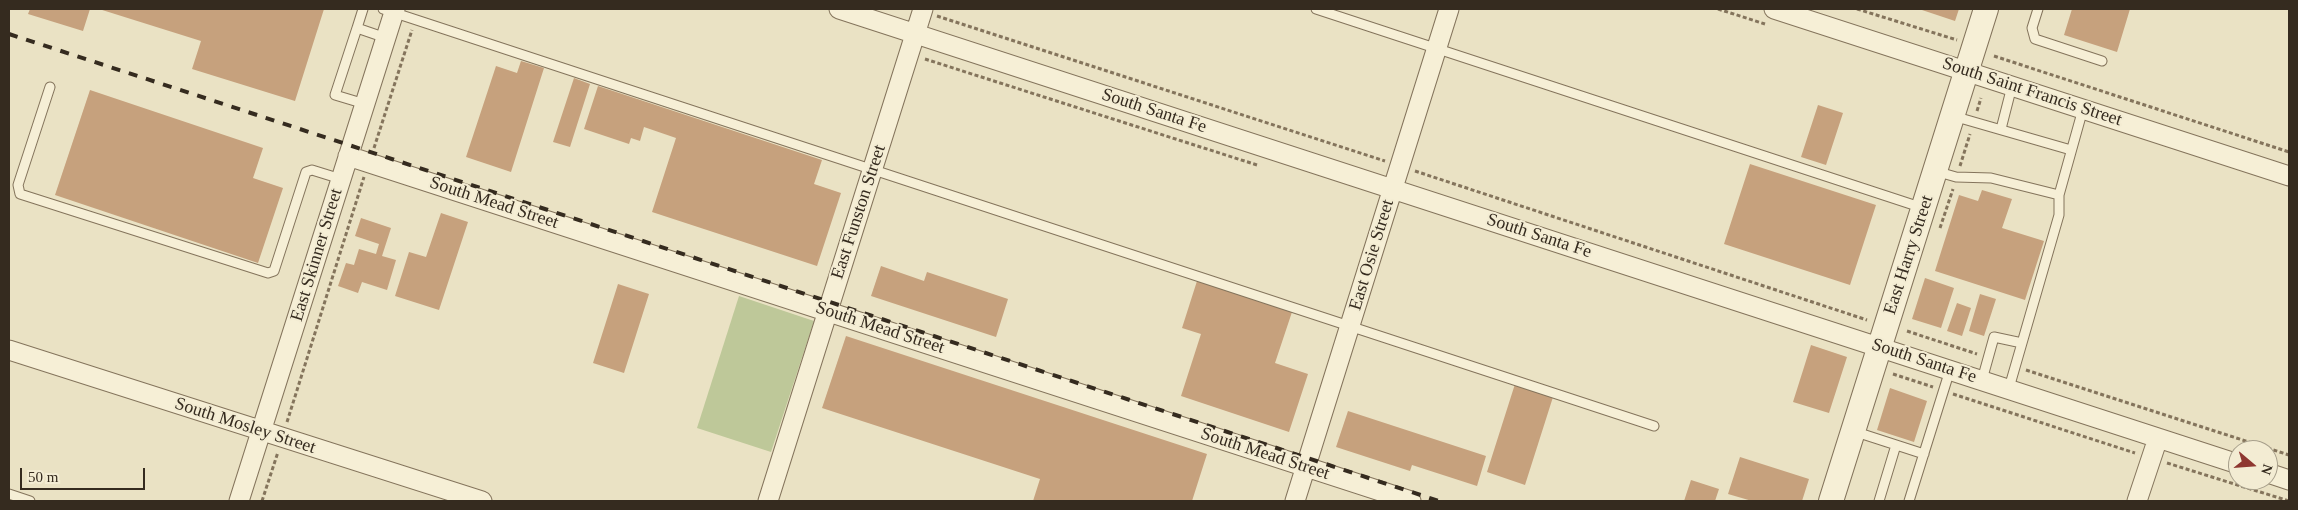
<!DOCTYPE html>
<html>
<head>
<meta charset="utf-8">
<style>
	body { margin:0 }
	#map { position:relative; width:2298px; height:510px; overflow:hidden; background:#eae2c4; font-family:"Times New Roman",serif }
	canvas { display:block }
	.frame { position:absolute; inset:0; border:10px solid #352b1f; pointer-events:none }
	.north { position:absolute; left:2228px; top:440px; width:50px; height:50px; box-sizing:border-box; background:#f3ecd3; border:1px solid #a79f8b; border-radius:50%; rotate:108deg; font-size:14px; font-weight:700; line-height:20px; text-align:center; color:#352b1f }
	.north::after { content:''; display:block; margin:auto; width:18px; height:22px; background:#8e3730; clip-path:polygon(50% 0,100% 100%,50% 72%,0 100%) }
	.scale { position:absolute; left:20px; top:468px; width:125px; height:22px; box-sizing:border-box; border:2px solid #352b1f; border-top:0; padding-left:6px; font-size:15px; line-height:18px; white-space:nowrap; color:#352b1f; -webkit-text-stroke:4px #f3ecd3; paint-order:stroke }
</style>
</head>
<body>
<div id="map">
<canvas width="2298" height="510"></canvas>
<div class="frame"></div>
<div class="north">N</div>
<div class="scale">50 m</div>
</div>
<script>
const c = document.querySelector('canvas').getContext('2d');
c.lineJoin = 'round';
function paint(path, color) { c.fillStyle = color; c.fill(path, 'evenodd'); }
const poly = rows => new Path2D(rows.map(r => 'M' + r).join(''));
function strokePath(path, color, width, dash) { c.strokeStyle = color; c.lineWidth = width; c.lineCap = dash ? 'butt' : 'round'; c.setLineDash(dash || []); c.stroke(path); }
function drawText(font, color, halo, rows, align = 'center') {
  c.font = font + ' "Times New Roman",serif'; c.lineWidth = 4; c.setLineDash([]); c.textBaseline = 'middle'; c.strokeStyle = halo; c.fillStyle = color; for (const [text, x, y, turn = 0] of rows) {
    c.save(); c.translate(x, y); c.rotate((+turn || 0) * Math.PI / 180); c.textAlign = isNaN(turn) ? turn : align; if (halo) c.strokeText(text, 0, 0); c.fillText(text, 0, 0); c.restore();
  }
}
paint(poly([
	[739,296,814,321,771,452,697,428]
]), '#bec899');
paint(poly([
	[30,9,90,9,83,31,28,14],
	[99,9,324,9,295,101,192,69,201,41],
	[1919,9,1959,9,1955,21],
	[2072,9,2130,9,2117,52,2064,35],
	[521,61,544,68,511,172,466,157,496,66,517,73],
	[574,78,590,84,570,147,553,142],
	[598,86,822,160,814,184,841,193,817,266,652,212,676,138,644,127,640,141,631,138,629,144,584,129],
	[90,90,263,148,253,178,283,188,258,263,55,195],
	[1818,105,1843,113,1826,165,1801,157],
	[1750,164,1876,205,1850,285,1724,244],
	[1982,190,2012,199,2002,228,2044,241,2025,300,1935,271,1959,195,1978,201],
	[441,213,468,222,439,310,395,296,409,252,426,257],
	[361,218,391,228,382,256,396,260,387,290,362,282,358,293,338,286,346,263,354,265,359,249,376,254,379,244,355,236],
	[881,266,924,281,927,272,1008,299,996,337,871,296],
	[1925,278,1954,288,1941,328,1912,319],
	[1197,281,1292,312,1275,363,1308,374,1289,432,1181,396,1201,334,1182,328],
	[618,284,649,294,624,373,593,363],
	[1980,294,1996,299,1984,336,1969,331],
	[1957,303,1971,308,1962,336,1947,331],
	[846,336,1207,454,1192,501,1033,501,1040,479,822,408],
	[1811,345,1847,357,1829,413,1793,402],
	[1515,384,1553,397,1525,485,1487,472],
	[1890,388,1927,401,1914,442,1877,430],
	[1348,411,1486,456,1477,486,1412,465,1410,471,1336,447],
	[1740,457,1809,479,1802,501,1752,501,1728,494],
	[1691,480,1719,489,1715,501,1684,501]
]), '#c6a17d');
const service = poly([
	[383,9,1654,426],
	[1316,9,1923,208],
	[2038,9,2032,28,2035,39,2102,61],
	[357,28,363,9],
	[50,87,18,185,20,194,268,273,274,271,306,172,312,170,341,179],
	[365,104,335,95,357,28,386,38],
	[1953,116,2071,150],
	[2001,129,2012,86],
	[1935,171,1956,177,1991,178,2059,195],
	[1982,380,1994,337,2022,343],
	[2009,388,2059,215,2059,195,2083,109],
	[1853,431,1924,454],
	[9,494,30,501],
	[1879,501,1896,445],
	[1909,501,1950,370]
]);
const minor = poly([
	[839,9,2238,464],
	[1774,9,2289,176],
	[348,156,1411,501],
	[9,350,482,501],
	[2268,473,2289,480],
	[239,501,395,9],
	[768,501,923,9],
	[1295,501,1449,9],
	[2137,501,2158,438]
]);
const tertiary = poly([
	[1831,501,1986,9]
]);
strokePath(service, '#84745c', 11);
strokePath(minor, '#84745c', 21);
strokePath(tertiary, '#84745c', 26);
strokePath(poly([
	[1718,9,1765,24],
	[1857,9,1957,40],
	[937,16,1385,161],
	[1994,56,2289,152],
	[925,59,1257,165],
	[1977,111,1981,98],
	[374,148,412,30],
	[1960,166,1970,134],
	[1415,171,1867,320],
	[1940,228,1953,189],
	[1907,331,1977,354],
	[2026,370,2289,455],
	[1893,374,1933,387],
	[1953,394,2135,453],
	[287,422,364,177],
	[2167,463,2289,501],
	[262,501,278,452]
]), '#84745c', 3, [4, 2.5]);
strokePath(service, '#f6efd6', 9);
strokePath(minor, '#f6efd6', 19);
strokePath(tertiary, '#f6efd6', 24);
strokePath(poly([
	[9,34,1439,501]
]), '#352b1f', 4, [9, 9]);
drawText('18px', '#352b1f', '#f3ecd3', [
	["South Saint Francis Street",2032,92,18],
	["South Santa Fe",1154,111,18],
	["South Mead Street",494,203,18],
	["East Funston Street",859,212,-72],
	["South Santa Fe",1539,236,18],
	["East Skinner Street",317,255,-73],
	["East Osie Street",1372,255,-73],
	["East Harry Street",1909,255,-72],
	["South Mead Street",880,328,18],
	["South Santa Fe",1924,361,18],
	["South Mosley Street",245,426,18],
	["South Mead Street",1265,454,18]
]);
</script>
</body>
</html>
